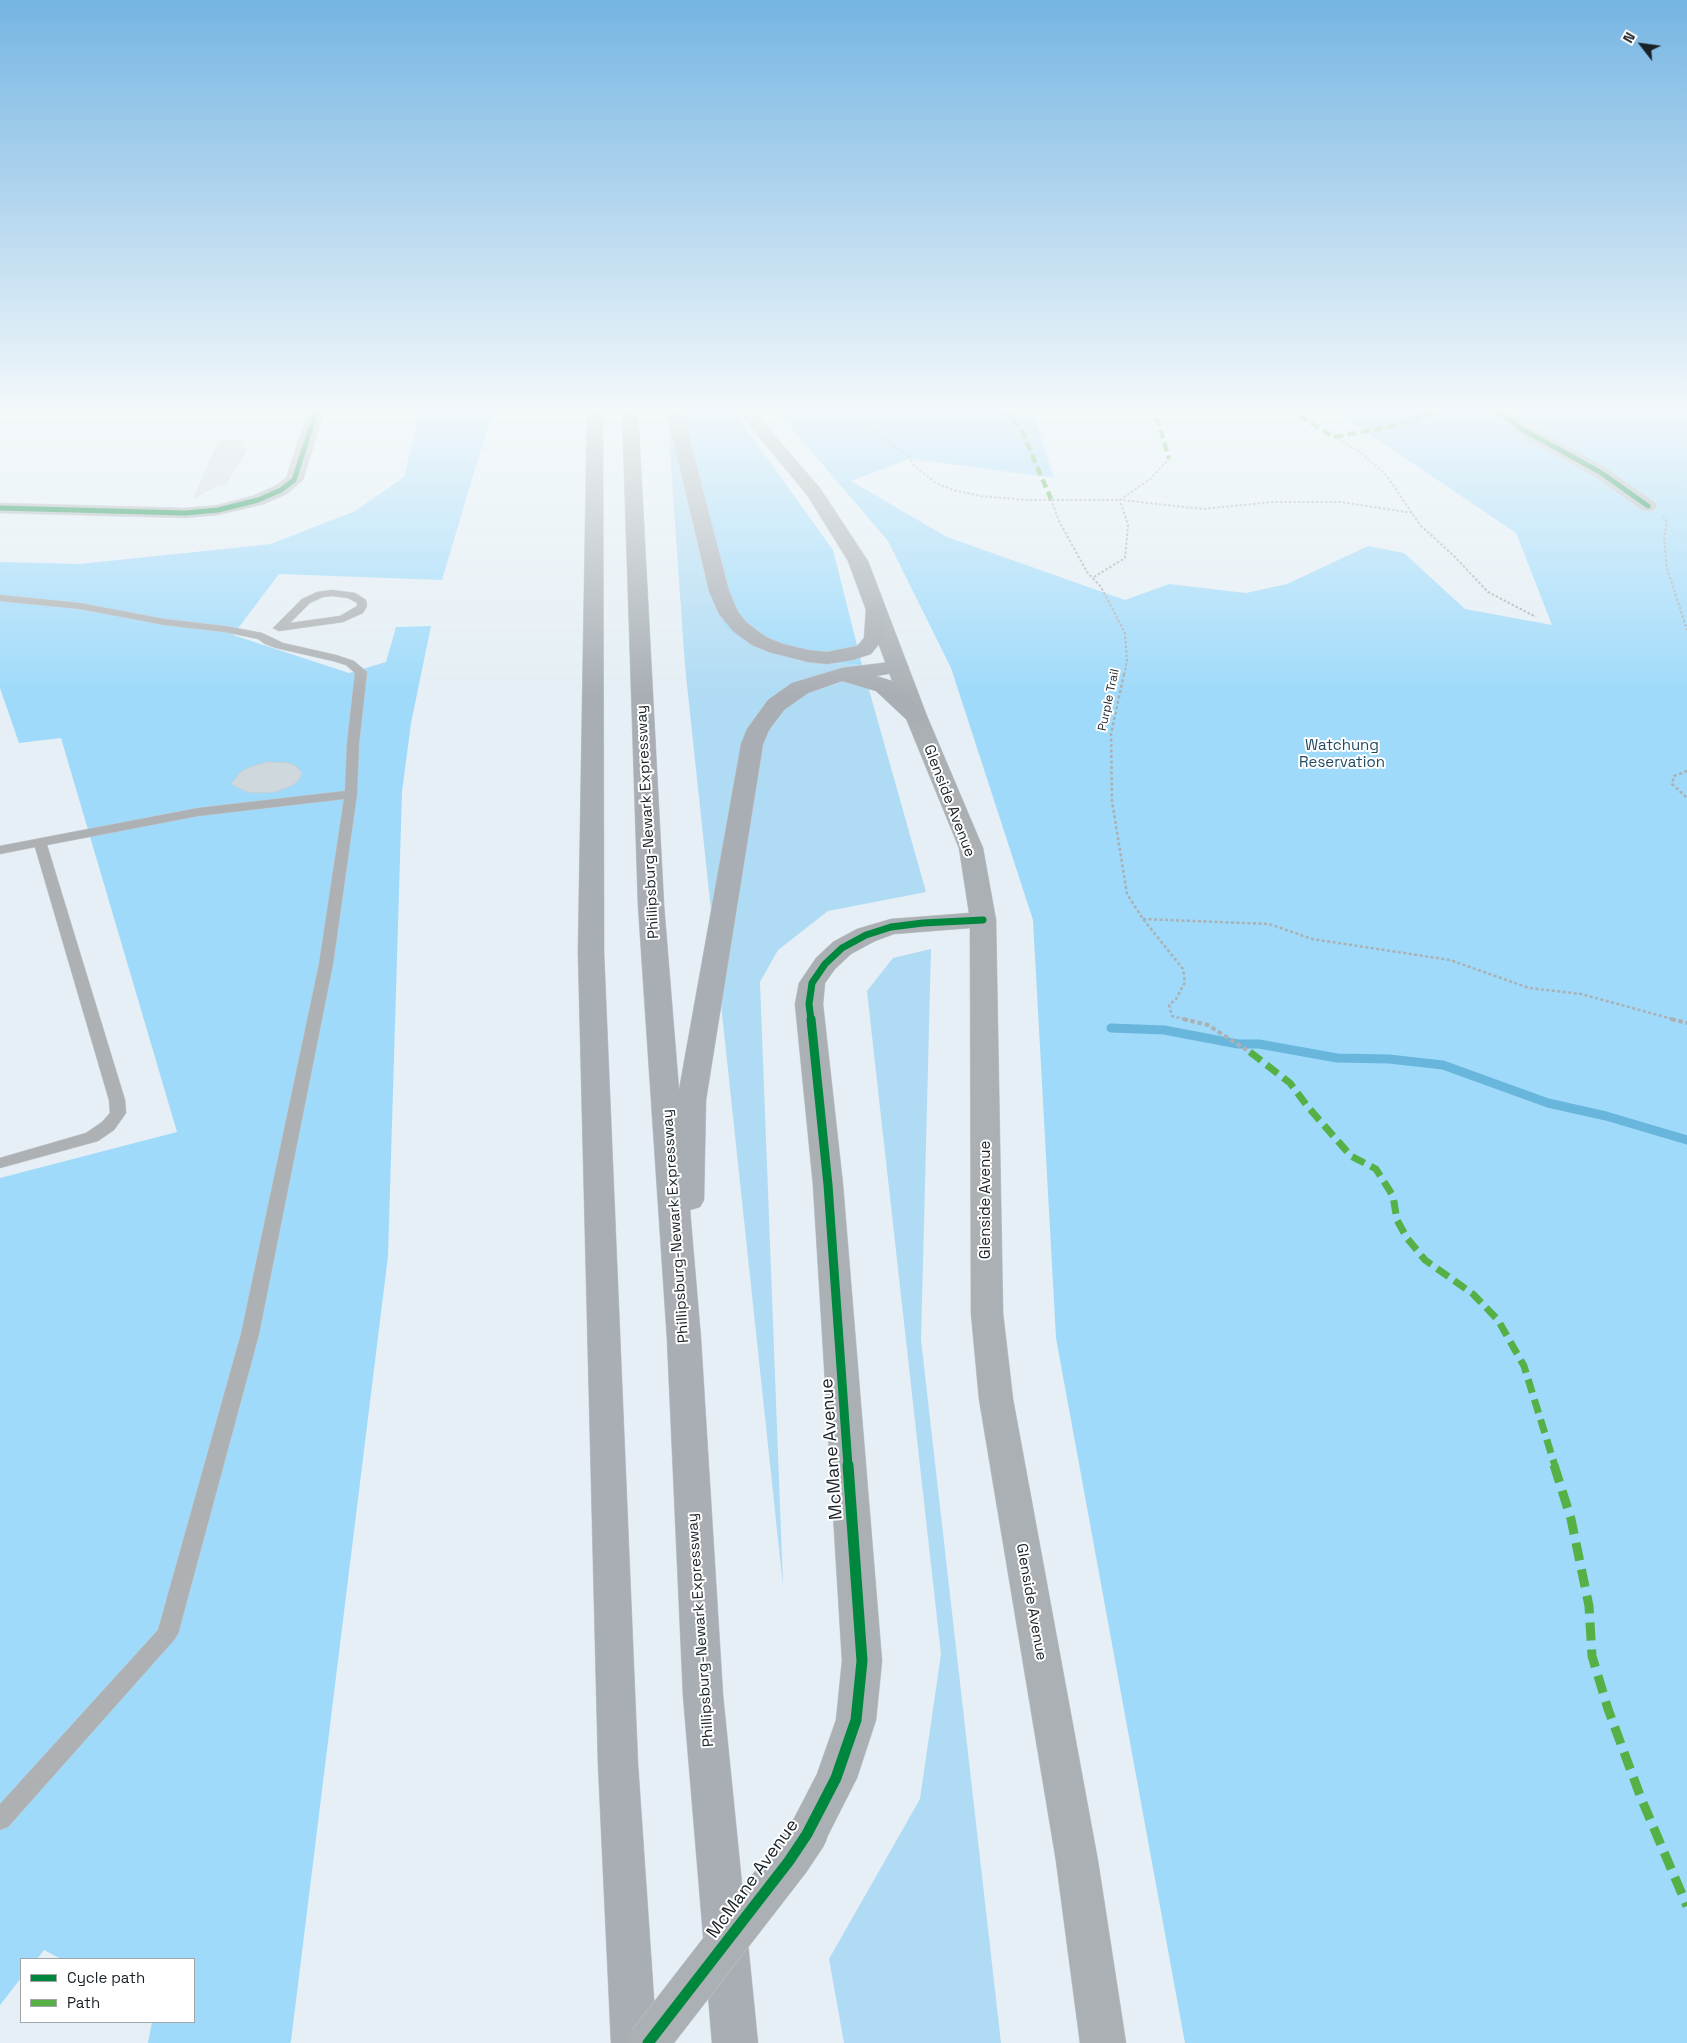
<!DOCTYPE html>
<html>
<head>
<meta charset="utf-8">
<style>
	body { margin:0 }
	#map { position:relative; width:1687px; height:2043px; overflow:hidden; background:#e5eff5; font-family:"Space Grotesk",sans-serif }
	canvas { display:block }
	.legend { position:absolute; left:20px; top:1958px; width:175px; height:65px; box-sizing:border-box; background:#fff; border:1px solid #a3a6a9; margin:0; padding:6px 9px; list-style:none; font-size:15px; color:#192127 }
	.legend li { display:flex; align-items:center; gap:10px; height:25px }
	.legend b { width:25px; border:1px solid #a3a6a9 }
	.north { position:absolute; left:1617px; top:20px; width:50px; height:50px; -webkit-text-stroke:4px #fff; paint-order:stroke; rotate:300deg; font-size:14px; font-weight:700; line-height:20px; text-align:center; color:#192127 }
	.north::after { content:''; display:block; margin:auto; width:18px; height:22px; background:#192127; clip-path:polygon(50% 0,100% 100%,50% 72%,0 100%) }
</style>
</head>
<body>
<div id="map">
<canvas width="1687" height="2043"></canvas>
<ul class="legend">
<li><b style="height:6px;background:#00873e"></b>Cycle path</li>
<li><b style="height:6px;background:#55b145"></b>Path</li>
</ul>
<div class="north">N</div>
</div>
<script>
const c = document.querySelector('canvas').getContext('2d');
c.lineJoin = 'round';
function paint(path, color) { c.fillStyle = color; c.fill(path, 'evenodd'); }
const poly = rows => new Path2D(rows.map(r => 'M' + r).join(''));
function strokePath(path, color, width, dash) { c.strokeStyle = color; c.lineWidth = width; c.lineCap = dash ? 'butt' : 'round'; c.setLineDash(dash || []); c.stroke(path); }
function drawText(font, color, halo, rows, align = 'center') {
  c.font = font + ' "Space Grotesk",sans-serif'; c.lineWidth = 4; c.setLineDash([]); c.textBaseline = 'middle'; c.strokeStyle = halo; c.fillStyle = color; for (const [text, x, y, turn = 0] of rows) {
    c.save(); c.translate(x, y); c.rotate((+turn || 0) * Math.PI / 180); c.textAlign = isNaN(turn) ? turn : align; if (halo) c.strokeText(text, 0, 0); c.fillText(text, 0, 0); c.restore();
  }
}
paint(poly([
	[667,409,683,409,724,627,797,660,862,665,926,892,828,911,778,950,760,982,783,1586,685,666],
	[931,949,921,1340,1001,2043,844,2043,829,1959,920,1799,941,1654,867,991,893,958]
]), '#afdbf4');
paint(poly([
	[420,409,493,409,442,580,279,574,233,635,349,673,386,662,396,627,431,626,411,723,402,792,388,1256,291,2041,290,2043,148,2043,152,2022,194,2022,194,1959,61,1959,44,1950,37,1959,21,1959,21,1978,0,2005,0,1178,177,1132,61,738,19,743,0,688,0,562,80,564,271,544,355,511,404,477],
	[683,409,732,409,833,550,862,665,797,660,754,647,724,627],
	[775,409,1032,409,1054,478,910,459,851,481,947,537,1125,600,1169,584,1246,593,1287,584,1368,546,1404,553,1465,609,1552,625,1516,533,1332,409,1687,409,1687,2043,1185,2043,1056,1338,1033,920,951,668,888,541]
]), '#9fdafa');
strokePath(poly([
	[1111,1028,1164,1030,1238,1044,1259,1044,1337,1058,1389,1059,1443,1065,1548,1103,1606,1116,1687,1140]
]), '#69b6dc', 9);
const building = poly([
	[241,440,239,444,244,444,241,449,247,449,226,484,215,486,194,498,219,441,241,440],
	[267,762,288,763,296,766,302,773,299,780,293,785,275,792,254,793,245,791,231,784,240,773,247,768,267,762]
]);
paint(building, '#cfd8dd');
strokePath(building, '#c8d1d6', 1);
const lane = poly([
	[332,590,355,593,366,600,367,606,363,613,343,622,279,631,273,628,302,599,317,592,332,590],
	[332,596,348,598,357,603,357,606,340,616,290,623,310,603,323,597,332,596],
	[0,595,80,603,164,619,225,626,262,633,283,643,336,655,354,661,367,672,359,744,357,794,333,964,259,1334,178,1634,174,1640,8,1827,0,1830,0,1804,158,1630,241,1334,319,964,344,799,198,816,47,845,125,1100,126,1113,114,1130,98,1141,0,1168,0,1158,86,1133,102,1122,110,1113,109,1100,35,847,0,854,0,846,198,808,345,791,347,744,355,673,346,665,333,661,276,648,265,644,258,639,225,632,164,625,80,609,0,601,0,595]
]);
const street = poly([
	[309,409,325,409,303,480,287,494,264,504,218,515,185,518,0,513,0,503,185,508,218,505,252,496,275,486,286,478,309,409],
	[1489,409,1507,409,1526,424,1606,468,1654,502,1657,506,1654,510,1648,511,1642,510,1594,476,1514,432,1489,409]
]);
const secondary = poly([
	[736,409,752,409,820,488,868,561,927,716,983,848,996,920,1003,1313,1013,1399,1098,1861,1126,2043,1080,2043,1056,1861,979,1399,971,1313,970,928,894,934,875,941,851,954,835,969,825,983,823,1004,843,1185,882,1661,876,1720,857,1778,822,1847,807,1853,792,1847,786,1834,817,1774,836,1720,842,1661,813,1185,795,1004,799,983,816,958,833,942,857,929,891,919,969,913,959,848,905,716,848,561,807,495,736,409]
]);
const highway = poly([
	[587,409,603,409,604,952,638,1764,657,2043,611,2043,598,1764,578,952,587,409],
	[622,409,638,409,664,905,679,1090,741,744,747,729,768,700,792,683,842,668,898,661,905,663,909,667,905,671,876,676,892,681,927,716,924,721,916,723,908,721,876,691,842,681,808,693,784,710,769,730,763,744,706,1100,704,1200,700,1207,690,1210,701,1339,723,1695,758,2043,712,2043,683,1695,667,1339,638,905,622,409],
	[666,409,682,409,729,591,738,612,747,623,766,637,783,644,808,650,827,652,857,646,864,638,866,609,869,605,876,603,883,605,886,609,884,638,871,654,852,660,827,664,808,662,769,652,752,645,733,631,719,614,709,591,666,409]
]);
strokePath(lane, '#c2c9ce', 1);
strokePath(street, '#c2c9ce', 1);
strokePath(secondary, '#c2c9ce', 1);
strokePath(highway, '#c2c9ce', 1);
strokePath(poly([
	[849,409,891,445,909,456,914,466,936,483,953,490,981,496,1026,500,1120,500,1150,479,1169,459],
	[1007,413,1082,414,1118,409],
	[1334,437,1358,450,1386,475,1420,525,1455,557,1488,592,1536,617],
	[1051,499,1059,521,1087,572,1101,587,1125,633,1127,661,1124,675],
	[1663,516,1667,522,1664,539,1667,568,1687,630],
	[1094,577,1125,558,1128,525,1120,500,1203,509,1272,502,1341,502,1412,513]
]), '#abb0b3', 2, [2.5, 2]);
strokePath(poly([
	[1124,674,1111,734,1112,801,1127,894,1143,919,1183,969,1185,982,1176,999,1169,1005,1172,1016,1188,1020],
	[1687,771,1674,776,1672,784,1687,798],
	[1143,919,1269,924,1312,939,1450,960,1529,988,1581,994,1676,1020]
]), '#abb0b3', 2.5, [3, 2.5]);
strokePath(poly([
	[1183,1019,1208,1025,1250,1052],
	[1671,1019,1687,1023]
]), '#abb0b3', 4, [4.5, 3]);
paint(lane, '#adb1b4');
paint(street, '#adb1b4');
paint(secondary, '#aab0b4');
paint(highway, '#a8aeb3');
const secondaryBridge = poly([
	[648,2043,789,1861,807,1834]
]);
strokePath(secondaryBridge, '#c2c9ce', 42, []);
strokePath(secondaryBridge, '#aab0b4', 41);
strokePath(poly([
	[1004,409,1021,429,1051,499],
	[1145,409,1154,415,1159,424,1169,459],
	[1288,409,1334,437,1394,426,1439,411,1497,409]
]), '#55b145', 4.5, [9, 4.5]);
strokePath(poly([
	[1250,1052,1290,1083,1308,1107,1351,1156,1376,1169,1393,1196,1397,1220,1407,1238,1425,1260,1473,1294,1498,1320,1524,1366,1555,1466]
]), '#55b145', 7, [14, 7]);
strokePath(poly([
	[1554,1465,1571,1519,1589,1606,1592,1656,1608,1709,1641,1798,1687,1906]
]), '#55b145', 9, [18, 9]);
strokePath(poly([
	[1497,409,1520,428,1600,472,1648,506],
	[0,508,185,513,218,510,258,500,281,490,294,480,317,409]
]), '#00873e', 5);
strokePath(poly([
	[811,1020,809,1004,812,983,825,964,842,948,866,935,891,927,923,923,983,920]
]), '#00873e', 7);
strokePath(poly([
	[811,1019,828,1185,848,1466]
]), '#00873e', 9);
strokePath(poly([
	[648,2043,789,1861,807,1834,836,1778,856,1720,862,1661,848,1465]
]), '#00873e', 11);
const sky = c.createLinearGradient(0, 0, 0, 695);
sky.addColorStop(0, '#75b5e3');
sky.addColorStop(0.59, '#f3f8fa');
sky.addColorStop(1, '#f3f8fa00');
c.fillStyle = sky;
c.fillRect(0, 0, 1687, 695);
drawText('12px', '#192127', '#fff', [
	["Purple Trail",1109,700,-78]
]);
drawText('15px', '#214b62', '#fff', [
	["Watchung",1342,746],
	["Reservation",1342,763]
]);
drawText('15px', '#192127', '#fff', [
	["Glenside Avenue",949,801,69],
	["Phillipsburg-Newark Expressway",648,822,-93],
	["Glenside Avenue",986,1200,-90],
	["Phillipsburg-Newark Expressway",676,1226,-94],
	["Glenside Avenue",1031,1602,80],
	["Phillipsburg-Newark Expressway",701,1630,-94]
]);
drawText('18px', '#192127', '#fff', [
	["McMane Avenue",832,1449,-94],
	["McMane Avenue",753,1879,-54]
]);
</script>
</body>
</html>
